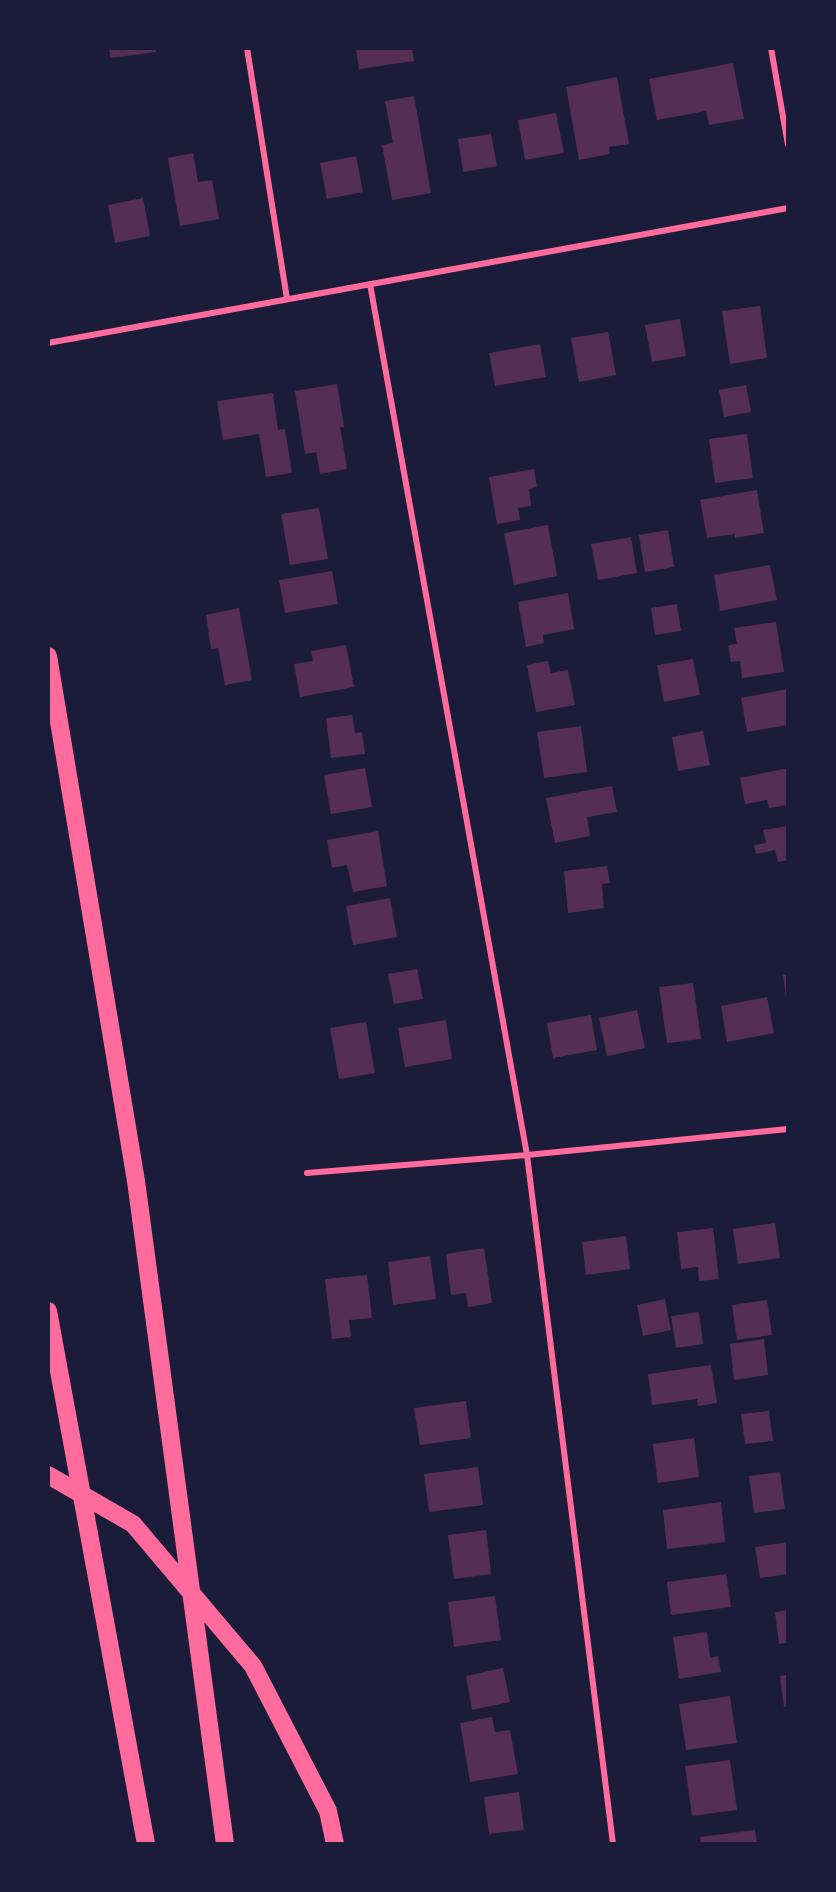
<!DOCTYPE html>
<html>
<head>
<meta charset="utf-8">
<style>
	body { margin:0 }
	#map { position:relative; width:836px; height:1892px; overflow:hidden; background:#1b1b3a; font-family:"Space Grotesk",sans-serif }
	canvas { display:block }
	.frame { position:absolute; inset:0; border:50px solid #1b1b3a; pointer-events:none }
</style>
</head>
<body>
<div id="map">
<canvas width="836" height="1892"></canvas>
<div class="frame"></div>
</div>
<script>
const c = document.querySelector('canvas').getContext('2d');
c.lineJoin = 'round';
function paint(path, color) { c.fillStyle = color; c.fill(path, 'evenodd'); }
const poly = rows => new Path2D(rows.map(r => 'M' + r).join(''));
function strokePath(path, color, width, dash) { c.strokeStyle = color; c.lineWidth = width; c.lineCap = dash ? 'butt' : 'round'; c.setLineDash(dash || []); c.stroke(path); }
paint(poly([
	[109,48,156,48,156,52,110,58],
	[356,48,412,48,414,61,359,69],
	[733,63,744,119,709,125,706,111,657,120,649,79],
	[617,77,629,144,609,147,610,154,579,160,566,87],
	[414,96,431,193,392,200,382,145,393,143,385,101],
	[556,113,564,153,525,160,518,120],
	[491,134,497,166,463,172,458,139],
	[193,153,198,182,212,180,219,219,180,226,168,158],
	[356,156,363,192,327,199,320,163],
	[143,198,150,236,115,243,108,205],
	[760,306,767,358,730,364,722,311],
	[680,319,686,356,652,362,645,325],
	[608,332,616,375,579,382,571,338],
	[540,344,546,377,495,386,489,353],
	[337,384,344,427,340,427,347,469,320,474,316,452,305,454,295,391],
	[746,385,751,412,724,417,719,390],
	[273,393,278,430,285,429,292,473,266,477,259,434,223,440,217,401],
	[747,434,753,478,715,483,709,439],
	[534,469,537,487,529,489,531,506,518,508,520,520,497,524,489,477],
	[757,490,764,533,735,538,735,534,707,538,700,500],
	[319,508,328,559,290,565,281,514],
	[548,525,557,576,514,585,504,533],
	[668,530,674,567,645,572,639,535],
	[631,537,637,573,598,580,591,544],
	[770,565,777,600,720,611,714,575],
	[332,571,338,604,285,613,279,580],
	[568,593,574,629,543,635,544,643,526,647,518,602],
	[677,604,681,631,655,635,651,608],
	[239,608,252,680,225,685,218,648,211,649,206,615],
	[776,622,784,672,742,678,740,661,731,662,728,645,737,644,734,628],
	[346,645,354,687,300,697,294,664,313,661,311,651],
	[693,659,700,695,664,702,657,665],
	[548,661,551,673,568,670,575,705,536,712,527,665],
	[788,689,788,725,747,732,741,698],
	[352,715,355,733,362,732,365,754,331,758,326,718],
	[581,726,587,772,544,778,537,732],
	[703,731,710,765,678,771,672,737],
	[365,768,372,807,331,814,324,775],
	[788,768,788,805,769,808,767,800,745,804,740,778],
	[612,786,617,812,587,817,590,836,555,843,546,798],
	[788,826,788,860,778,862,775,850,756,854,754,845,766,843,763,830],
	[378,831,387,886,353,892,347,865,332,868,327,840],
	[607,866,610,883,602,884,604,908,568,913,564,871],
	[390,898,397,937,353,945,346,906],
	[417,969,423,999,394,1004,388,974],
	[788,974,788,1005,787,1005,783,975],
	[693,983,701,1039,667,1043,659,987],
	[767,997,774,1033,727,1042,721,1006],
	[637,1010,645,1048,607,1056,599,1018],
	[591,1015,597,1050,553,1058,547,1023],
	[446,1020,452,1059,405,1067,398,1028],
	[366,1022,375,1073,339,1079,330,1028],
	[775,1223,780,1258,738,1264,733,1229],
	[713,1228,719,1279,699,1281,698,1267,681,1269,677,1232],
	[626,1236,630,1269,586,1275,582,1242],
	[484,1248,492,1303,468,1307,466,1293,451,1295,446,1254],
	[430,1256,436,1299,393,1305,388,1262],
	[367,1275,372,1318,349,1320,351,1337,332,1339,325,1279],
	[665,1299,671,1330,643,1336,637,1305],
	[767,1300,772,1335,737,1340,732,1305],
	[699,1312,703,1344,676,1348,671,1316],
	[764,1339,768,1375,734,1380,730,1344],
	[711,1365,717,1403,698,1406,697,1399,652,1405,648,1374],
	[466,1401,471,1438,420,1445,414,1408],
	[769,1411,773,1441,745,1444,741,1414],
	[694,1438,699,1477,658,1483,653,1444],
	[478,1467,483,1505,429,1512,424,1474],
	[780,1472,785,1509,754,1513,749,1476],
	[721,1502,725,1542,667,1549,663,1510],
	[486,1530,491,1574,454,1579,448,1535],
	[788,1542,788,1574,760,1578,755,1547],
	[726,1574,731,1607,671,1615,667,1582],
	[495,1596,501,1640,454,1647,448,1602],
	[788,1610,788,1643,779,1644,775,1612],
	[707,1632,710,1658,718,1656,721,1672,679,1679,673,1637],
	[503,1668,510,1702,472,1710,466,1676],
	[788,1675,788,1706,784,1707,780,1676],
	[730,1696,737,1743,686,1750,679,1704],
	[492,1717,495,1732,510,1730,518,1774,470,1782,460,1723],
	[730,1760,737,1810,692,1816,685,1766],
	[519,1792,524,1830,489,1834,484,1797],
	[755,1830,757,1844,701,1844,700,1837]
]), '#542f53');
strokePath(poly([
	[247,48,287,299],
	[771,48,788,145],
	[370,284,527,1155,613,1844],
	[48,343,788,208],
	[307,1173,527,1155,788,1129]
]), '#ff6b9d', 6);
strokePath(poly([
	[48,656,136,1181,225,1844],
	[48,1311,146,1844],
	[48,1475,133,1524,253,1666,328,1811,335,1844]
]), '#ff6b9d', 18);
</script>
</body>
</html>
